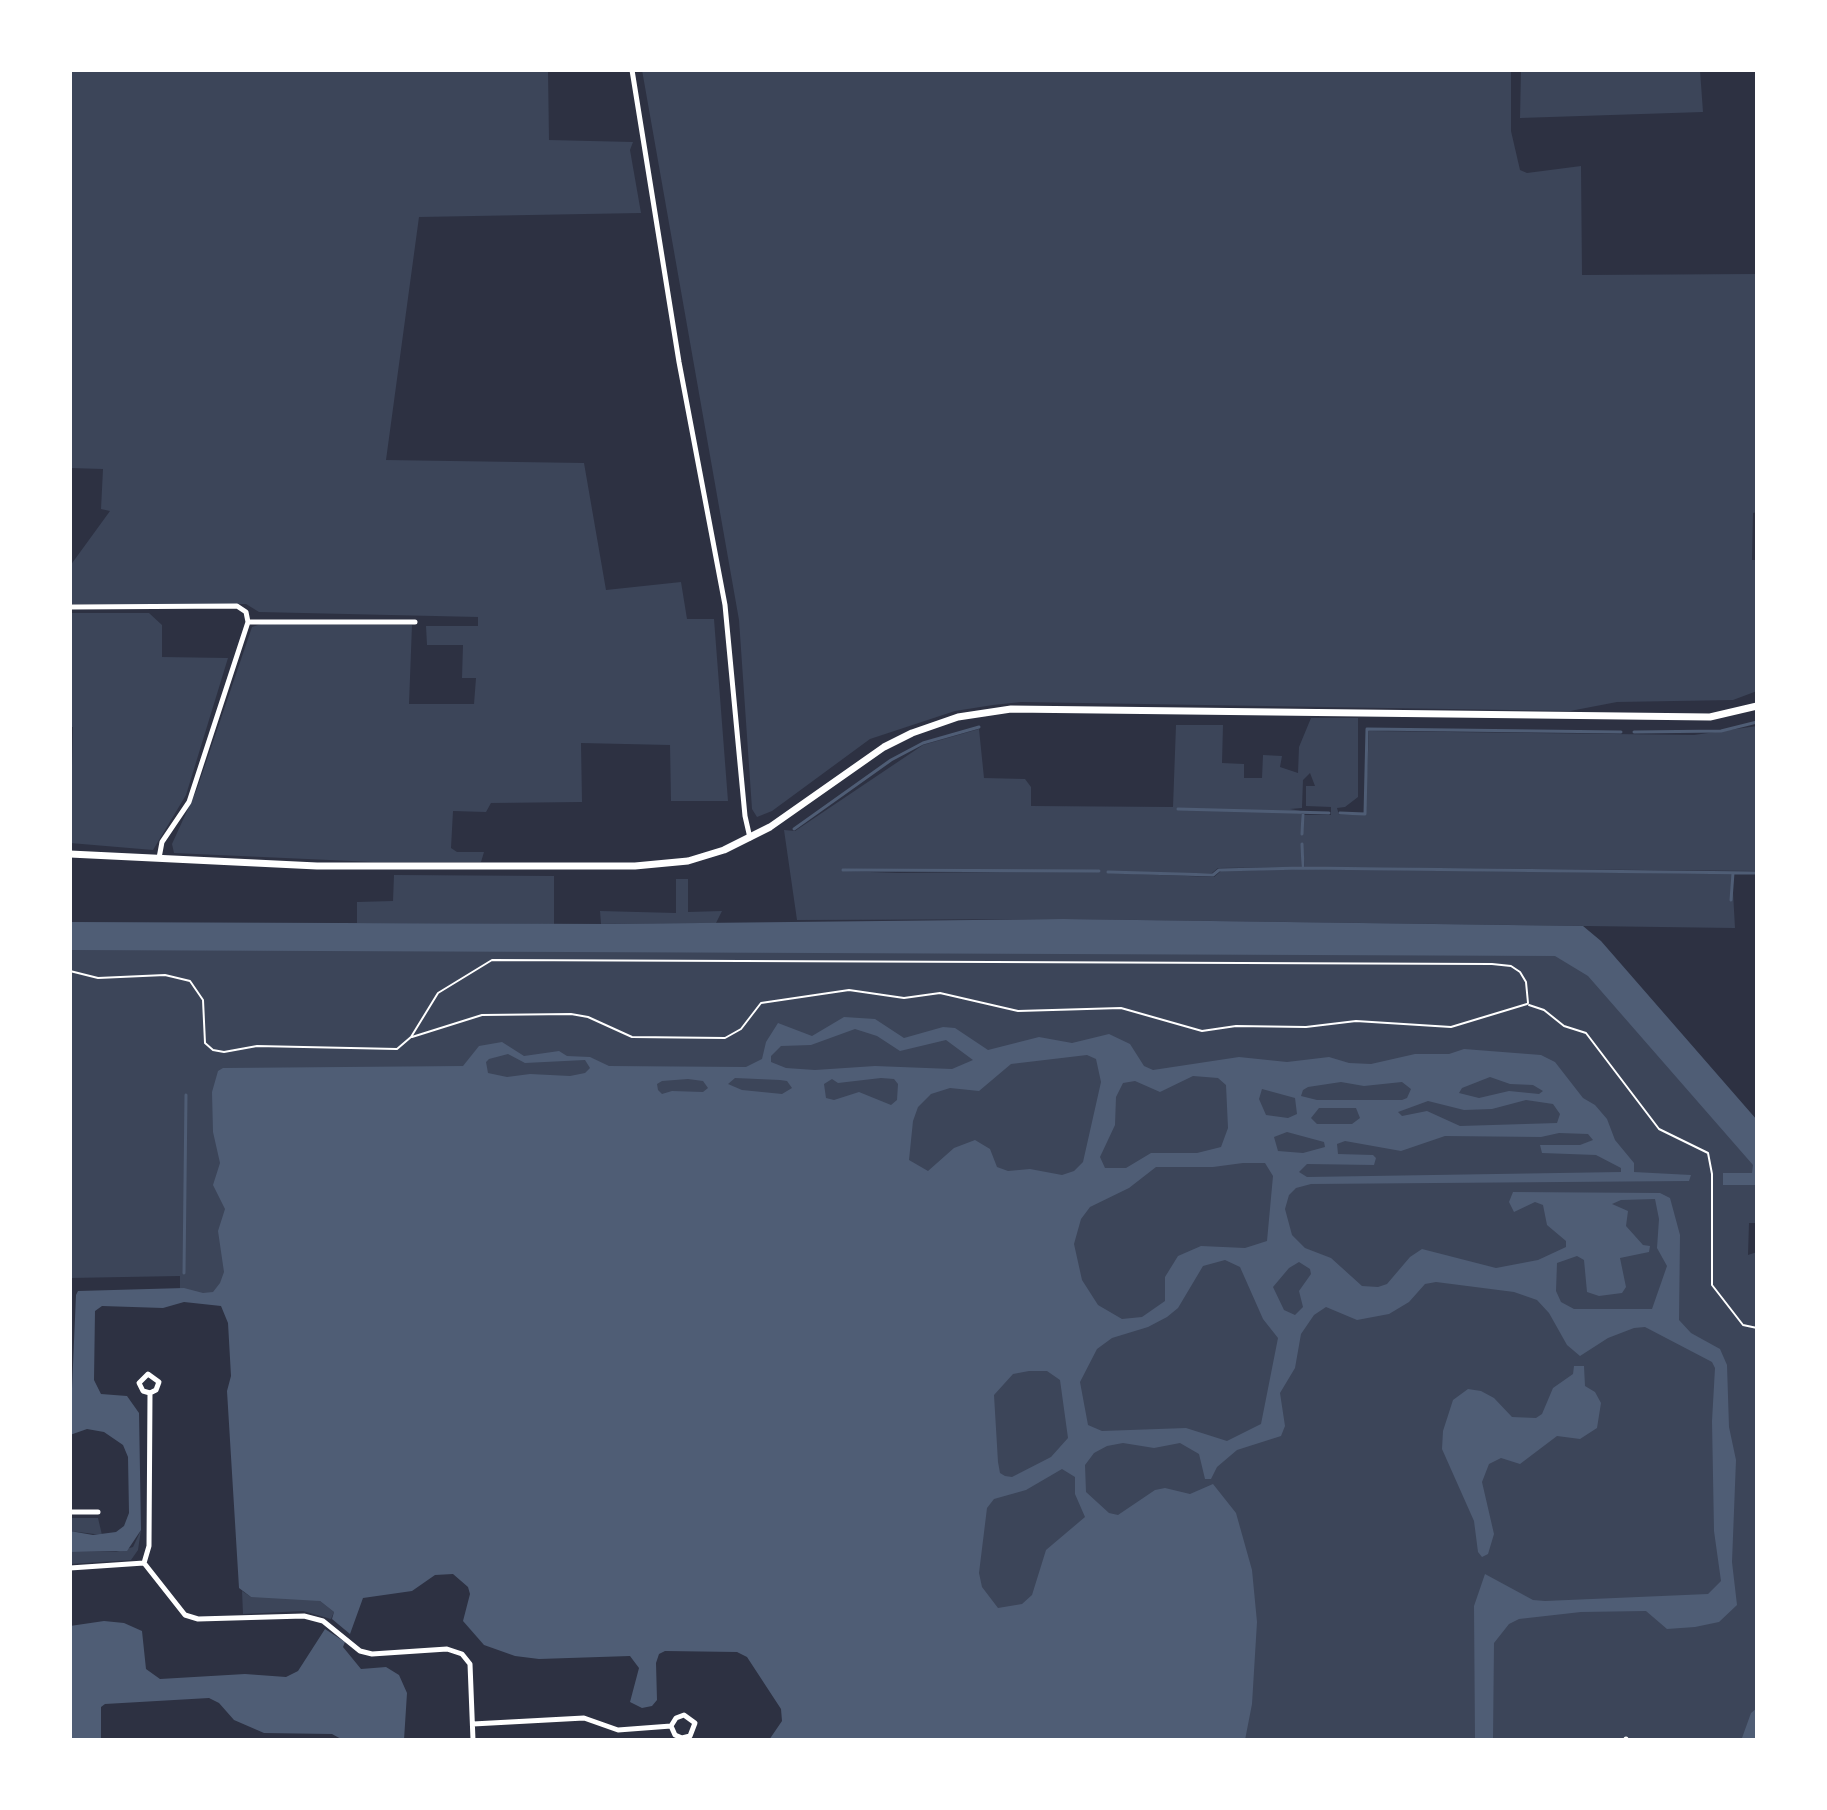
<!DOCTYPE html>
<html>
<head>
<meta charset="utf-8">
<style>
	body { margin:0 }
	#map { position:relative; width:1827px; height:1810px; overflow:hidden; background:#2d3142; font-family:"IBM Plex Sans",sans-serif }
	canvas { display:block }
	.frame { position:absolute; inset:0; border:72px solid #fff; pointer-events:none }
</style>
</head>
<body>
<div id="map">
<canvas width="1827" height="1810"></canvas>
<div class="frame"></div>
</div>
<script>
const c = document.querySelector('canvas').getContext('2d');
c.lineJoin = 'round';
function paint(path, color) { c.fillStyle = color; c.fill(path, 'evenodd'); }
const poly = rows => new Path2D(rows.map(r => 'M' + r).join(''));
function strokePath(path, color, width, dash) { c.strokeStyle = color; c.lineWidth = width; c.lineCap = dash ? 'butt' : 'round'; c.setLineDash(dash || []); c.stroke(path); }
paint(poly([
	[70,70,548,70,549,140,633,142,630,150,641,213,419,217,386,460,584,463,606,590,681,582,687,619,714,619,728,801,671,801,670,745,581,743,582,802,491,803,486,812,453,811,451,848,457,852,484,852,481,862,373,862,174,853,172,844,197,789,252,627,261,624,412,625,409,704,474,704,476,678,462,678,463,645,427,645,426,626,478,626,478,617,259,612,246,604,70,604,70,566,110,511,101,509,103,469,70,468],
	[642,70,1511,70,1511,131,1520,170,1527,173,1581,166,1582,275,1757,274,1757,512,1753,513,1752,560,1757,560,1757,691,1733,700,1617,702,1570,711,1021,702,993,705,955,711,870,739,772,811,757,817,752,809,739,620],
	[1521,70,1700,70,1703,112,1520,118],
	[70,613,149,613,162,625,162,657,228,658,186,795,153,850,70,843,73,727,70,727],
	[1311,718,1358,718,1358,797,1345,807,1337,808,1339,815,1365,815,1369,731,1694,735,1757,726,1757,871,1305,867,1302,843,1301,867,1218,868,1212,873,1107,873,1214,877,1221,871,1303,869,1732,874,1735,928,1063,919,797,920,784,830,795,831,923,745,979,729,984,778,1025,779,1031,787,1031,806,1173,807,1176,725,1223,725,1222,763,1244,764,1244,778,1262,778,1263,755,1282,756,1280,767,1298,773,1299,747],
	[1310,773,1315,786,1306,786,1306,806,1331,807,1331,815,1304,815,1302,835,1301,811,1290,809,1302,808,1303,780],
	[843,869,1000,872,1100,871,898,873,842,871],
	[394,875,554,876,554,924,357,923,357,902,393,901],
	[676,879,688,879,688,912,722,911,716,923,601,924,600,911,676,913],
	[70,948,1557,954,1590,973,1757,1164,1753,1185,1757,1185,1757,1223,1749,1223,1748,1255,1757,1252,1757,1740,1093,1740,230,1298,180,1293,180,1276,70,1278],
	[70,1518,98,1518,102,1535,70,1531],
	[141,1530,138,1550,131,1560,70,1564,70,1552,116,1552,133,1547],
	[242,1591,251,1597,308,1597,320,1601,334,1612,331,1619,303,1611,243,1614]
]), '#3c4559');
paint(poly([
	[1063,919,1583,926,1601,941,1757,1120,1757,1185,1723,1185,1723,1173,1752,1173,1753,1165,1588,976,1555,956,70,950,70,922,609,924],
	[844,1017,875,1019,904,1038,943,1027,955,1028,988,1050,1039,1037,1072,1043,1109,1034,1130,1044,1144,1066,1153,1070,1239,1057,1287,1062,1329,1057,1349,1063,1371,1064,1415,1054,1449,1054,1464,1049,1541,1055,1555,1062,1583,1098,1595,1105,1607,1119,1615,1140,1634,1163,1634,1172,1691,1175,1689,1181,1311,1184,1296,1188,1289,1195,1285,1209,1292,1235,1305,1248,1331,1258,1362,1286,1378,1287,1387,1284,1410,1257,1422,1249,1496,1268,1538,1260,1566,1247,1566,1241,1547,1225,1543,1205,1535,1202,1514,1212,1509,1202,1513,1192,1660,1193,1670,1198,1680,1235,1679,1320,1691,1333,1720,1349,1727,1365,1729,1427,1736,1460,1732,1562,1737,1605,1719,1622,1695,1627,1667,1629,1646,1611,1581,1612,1519,1619,1509,1624,1494,1643,1493,1740,1475,1740,1474,1606,1485,1574,1533,1600,1545,1601,1708,1594,1721,1581,1714,1531,1712,1421,1715,1368,1712,1362,1645,1327,1634,1328,1608,1338,1580,1356,1567,1345,1549,1313,1537,1300,1514,1292,1436,1282,1425,1284,1409,1302,1389,1314,1357,1320,1326,1307,1314,1315,1301,1334,1295,1368,1280,1393,1285,1426,1281,1436,1237,1450,1217,1467,1211,1479,1205,1479,1199,1454,1180,1443,1154,1448,1123,1443,1107,1446,1094,1453,1085,1465,1086,1492,1109,1513,1118,1515,1155,1490,1165,1488,1190,1494,1213,1484,1236,1513,1252,1570,1257,1622,1252,1704,1245,1740,769,1740,782,1721,781,1709,747,1657,737,1652,665,1651,659,1654,656,1663,657,1700,652,1706,642,1708,630,1702,639,1668,630,1656,539,1659,515,1656,484,1645,463,1621,470,1594,468,1587,453,1574,435,1575,412,1591,363,1598,350,1634,332,1619,334,1612,320,1601,251,1597,239,1588,227,1391,231,1376,228,1323,221,1306,184,1302,163,1308,102,1306,95,1311,94,1380,101,1394,127,1396,139,1413,141,1530,127,1551,70,1552,70,1531,93,1535,116,1532,124,1526,129,1513,128,1457,123,1445,104,1432,87,1429,70,1435,76,1295,78,1291,184,1288,203,1293,213,1292,220,1283,224,1272,218,1231,225,1209,213,1185,220,1163,213,1132,212,1092,218,1071,223,1068,463,1066,479,1046,502,1042,524,1056,559,1051,567,1056,590,1057,609,1066,746,1067,762,1059,766,1042,778,1023,812,1036],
	[855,1029,877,1036,900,1051,946,1040,973,1060,952,1069,875,1066,815,1070,786,1068,771,1062,771,1056,781,1046,811,1045],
	[508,1054,525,1063,585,1060,590,1068,585,1073,570,1076,530,1074,507,1077,488,1073,486,1062,489,1059],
	[1087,1055,1096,1059,1101,1082,1083,1162,1074,1171,1062,1175,1030,1169,1008,1171,997,1167,990,1149,975,1140,954,1148,928,1171,909,1160,913,1121,918,1107,931,1094,950,1088,979,1091,1011,1064],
	[1193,1076,1218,1078,1226,1085,1228,1128,1221,1147,1197,1153,1151,1153,1126,1168,1105,1168,1100,1157,1115,1125,1116,1097,1123,1083,1135,1081,1160,1092],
	[1490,1077,1510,1084,1533,1085,1543,1091,1539,1094,1509,1091,1479,1098,1459,1093,1462,1088],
	[735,1078,780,1080,787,1081,792,1088,782,1094,742,1090,728,1084],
	[881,1078,894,1079,898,1084,897,1100,891,1105,859,1092,834,1100,826,1098,824,1084,832,1079,838,1083],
	[688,1079,703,1081,708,1088,703,1092,672,1091,662,1094,658,1090,657,1084,662,1081],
	[1341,1082,1364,1086,1402,1082,1411,1089,1407,1098,1402,1100,1317,1100,1301,1096,1303,1090,1308,1087],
	[1262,1089,1295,1098,1297,1114,1288,1118,1266,1115,1259,1099],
	[1526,1100,1553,1104,1560,1114,1557,1123,1460,1126,1427,1111,1402,1116,1398,1112,1428,1101,1464,1110,1492,1109],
	[1319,1108,1356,1108,1360,1118,1352,1124,1317,1124,1311,1118],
	[1287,1132,1324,1142,1325,1147,1303,1153,1278,1151,1274,1137],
	[1559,1133,1588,1134,1593,1140,1580,1145,1540,1145,1542,1153,1596,1155,1621,1168,1621,1172,1307,1177,1299,1172,1307,1164,1374,1165,1376,1158,1373,1155,1338,1154,1337,1144,1345,1141,1401,1151,1445,1136,1541,1137],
	[1243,1163,1265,1163,1273,1176,1267,1241,1245,1248,1201,1246,1178,1256,1165,1277,1165,1301,1142,1317,1122,1319,1098,1305,1082,1280,1074,1244,1081,1219,1090,1207,1129,1188,1156,1167,1213,1167],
	[1655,1199,1659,1219,1657,1248,1667,1266,1652,1309,1574,1309,1561,1302,1556,1291,1557,1263,1577,1256,1584,1260,1587,1292,1599,1296,1622,1293,1626,1287,1620,1258,1649,1252,1650,1246,1643,1245,1626,1226,1628,1211,1612,1204,1621,1200],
	[1225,1260,1240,1267,1263,1319,1278,1338,1261,1424,1227,1441,1186,1428,1102,1431,1088,1425,1080,1382,1097,1349,1112,1338,1148,1327,1167,1317,1178,1308,1203,1266],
	[1299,1262,1310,1269,1311,1274,1299,1291,1303,1307,1295,1315,1284,1310,1273,1287,1289,1268],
	[1029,1371,1047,1371,1060,1380,1068,1438,1051,1457,1012,1477,1005,1476,1000,1473,998,1462,994,1395,1013,1374],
	[1062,1469,1075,1477,1075,1494,1085,1517,1046,1550,1032,1595,1022,1604,998,1608,982,1587,979,1573,987,1508,994,1499,1026,1490],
	[1574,1366,1584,1366,1585,1386,1595,1392,1601,1403,1597,1428,1580,1439,1557,1436,1520,1464,1501,1458,1489,1464,1482,1482,1494,1534,1488,1554,1482,1557,1478,1552,1474,1521,1442,1449,1443,1431,1453,1400,1468,1389,1481,1391,1494,1398,1512,1417,1536,1418,1542,1414,1553,1388,1573,1374],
	[104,1621,124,1623,142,1631,146,1669,160,1679,245,1674,286,1677,298,1671,325,1629,345,1642,343,1647,361,1669,386,1667,399,1675,407,1693,404,1740,343,1740,332,1734,264,1733,234,1720,219,1703,209,1698,105,1704,101,1707,101,1740,70,1740,70,1626],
	[1757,1708,1757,1740,1700,1740,1742,1738,1751,1713]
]), '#4f5d75');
strokePath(poly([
	[1634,732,1721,731,1757,722],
	[1178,809,1329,813],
	[1340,813,1365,814,1367,729,1621,732],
	[794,829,891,760,923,743,979,727],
	[1302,834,1303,813],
	[1302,844,1303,868],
	[843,870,1099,871],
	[1108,872,1213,875,1219,870,1303,868,1757,873],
	[1731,900,1733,873],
	[184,1273,186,1095]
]), '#4f5d75', 3);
strokePath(poly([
	[70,971,98,978,165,975,190,981,203,1000,205,1043,213,1050,224,1052,257,1046,397,1049,411,1037,438,993,492,960,1492,964,1511,966,1520,972,1526,982,1528,1003],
	[1529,1005,1544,1010,1564,1026,1586,1033,1659,1129,1708,1153,1712,1174,1712,1285,1743,1325,1757,1328],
	[412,1037,482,1015,571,1014,588,1017,632,1037,725,1038,741,1029,761,1003,849,990,904,998,940,993,1018,1011,1121,1008,1202,1031,1236,1026,1306,1027,1356,1021,1451,1027,1527,1004]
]), '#fff', 2);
strokePath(poly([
	[632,70,679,362,725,605,745,816,750,838],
	[70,607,237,606,246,612,248,622],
	[159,858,162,842,189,802,248,622,415,622],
	[70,1512,98,1512],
	[144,1563,185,1615,198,1619,304,1616,323,1621,360,1651,372,1654,447,1649,462,1654,470,1664,473,1740],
	[70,1568,144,1563,149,1546,150,1393,156,1390,159,1382,148,1374,139,1383,143,1391,150,1393],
	[473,1724,584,1718,618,1730,671,1726,676,1718,684,1715,695,1723,690,1736,682,1738,675,1735,671,1726],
	[1626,1740,1626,1739]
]), '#fff', 5);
strokePath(poly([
	[70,854,317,866,635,866,688,861,724,850,770,827,884,747,912,733,958,717,1011,709,1710,717,1757,706]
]), '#fff', 7);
</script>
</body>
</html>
